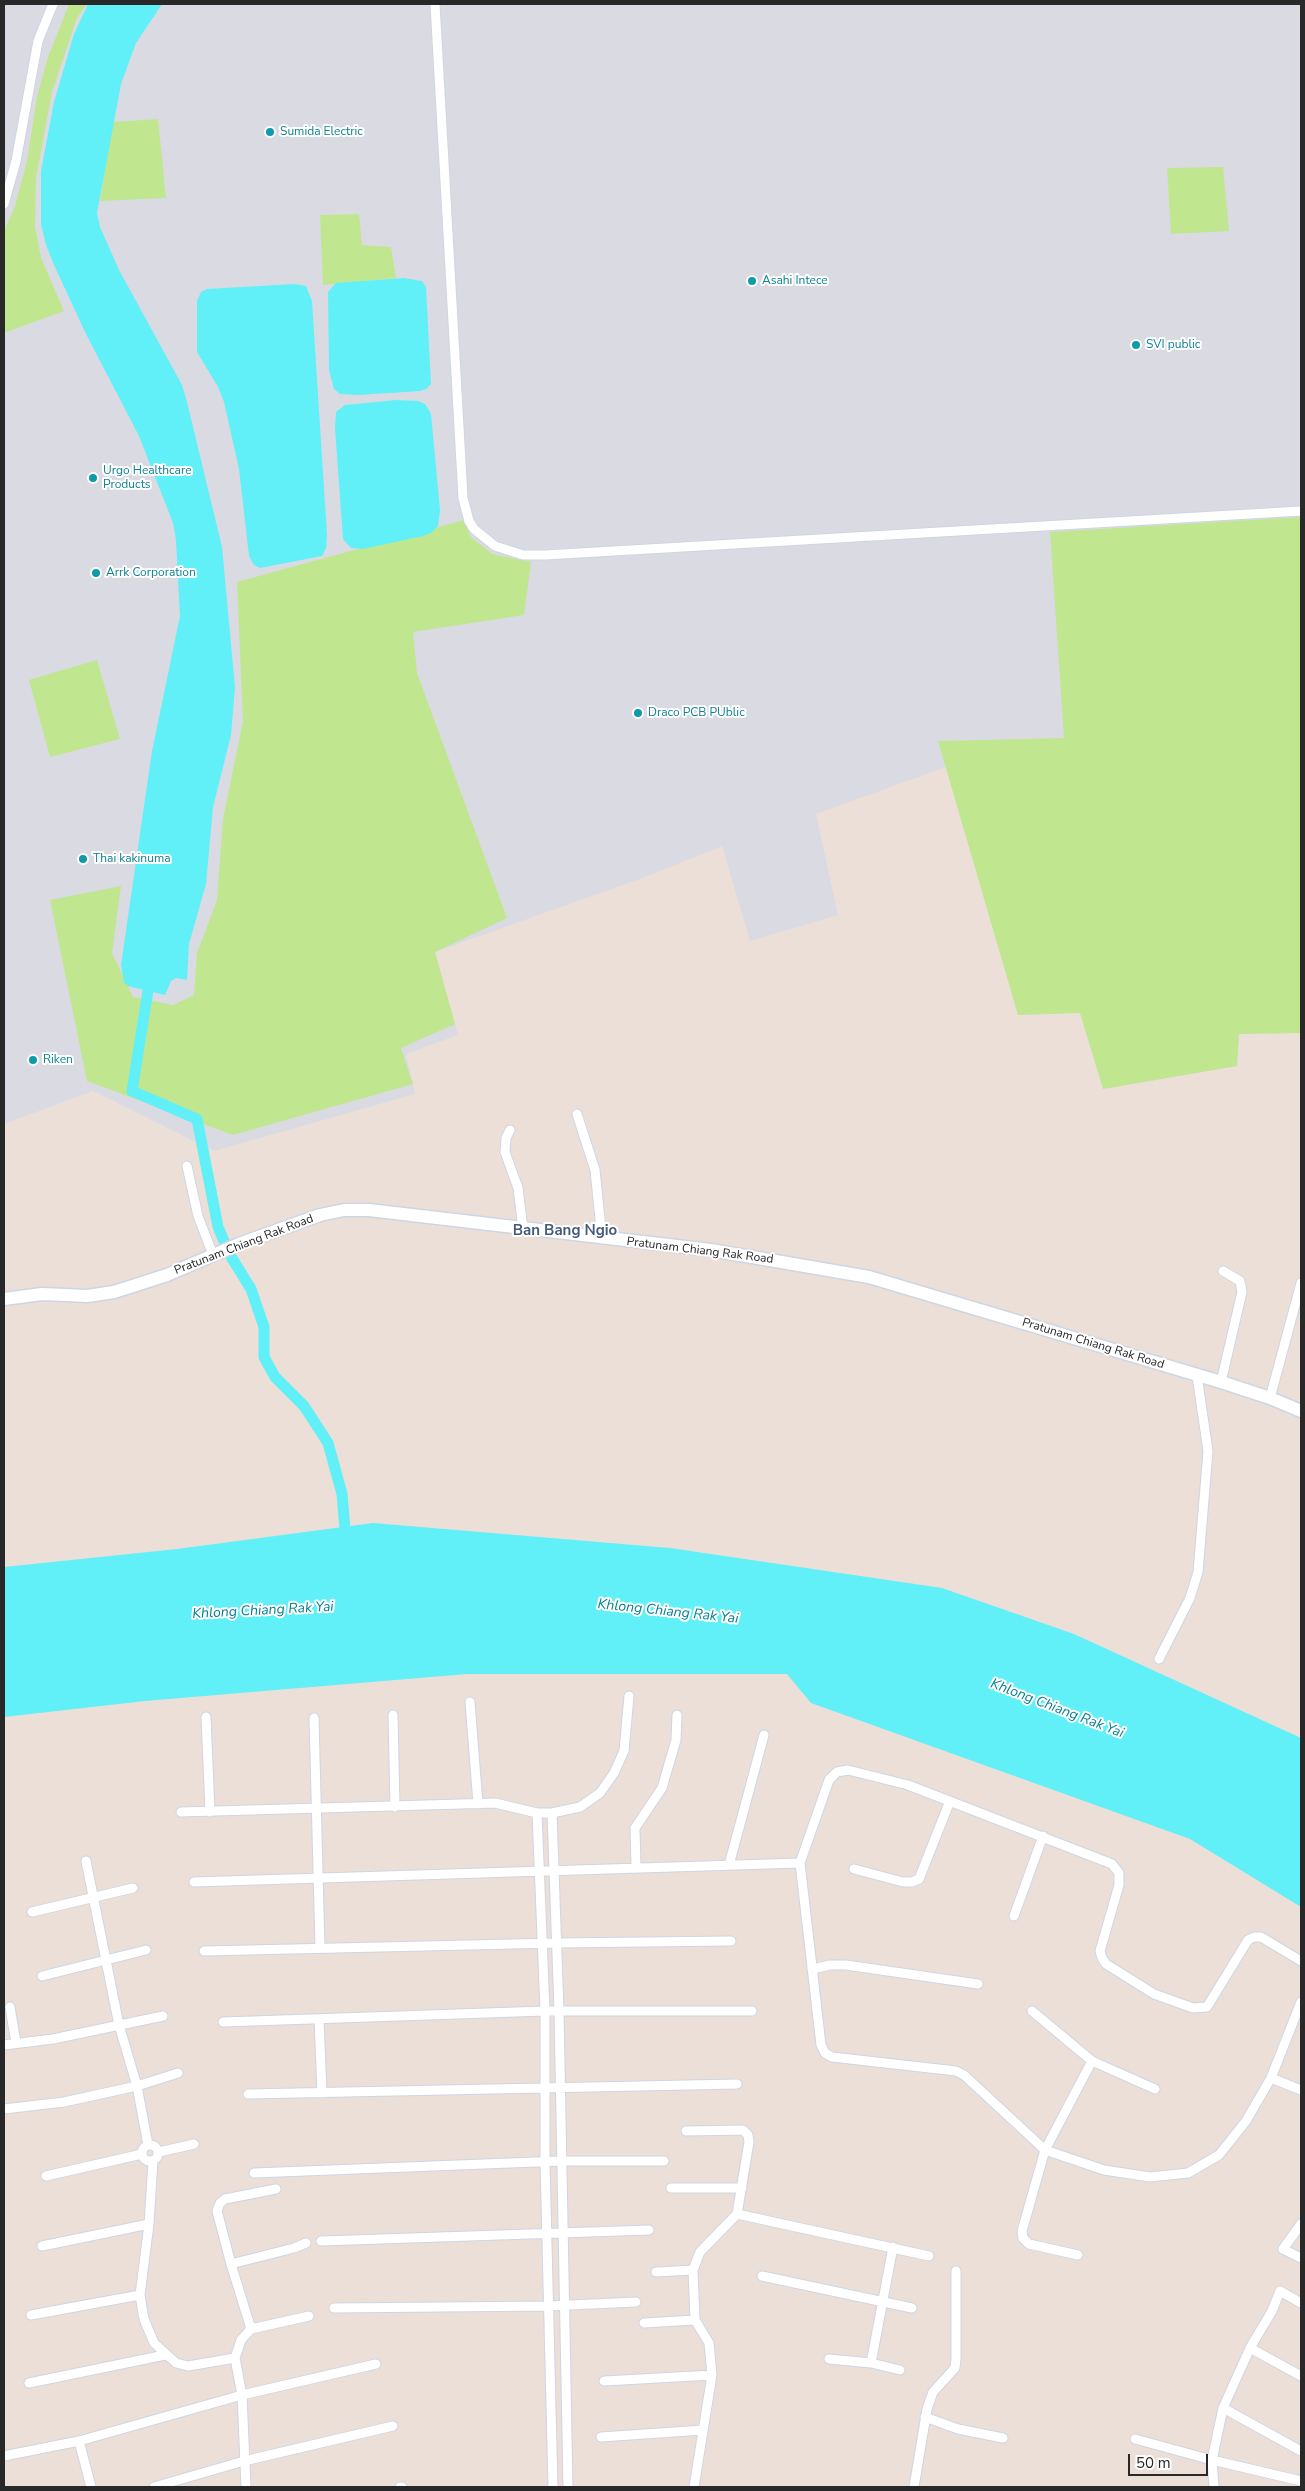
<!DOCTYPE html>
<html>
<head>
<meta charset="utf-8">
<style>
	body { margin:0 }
	#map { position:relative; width:1305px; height:2491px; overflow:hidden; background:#ecdfd8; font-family:"Nunito Sans",sans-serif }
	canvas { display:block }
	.frame { position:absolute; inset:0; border:5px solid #282828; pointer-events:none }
	.scale { position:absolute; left:1128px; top:2454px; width:80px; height:22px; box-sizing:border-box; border:2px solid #282828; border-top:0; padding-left:6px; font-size:15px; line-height:18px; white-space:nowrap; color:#282828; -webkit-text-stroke:4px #fff; paint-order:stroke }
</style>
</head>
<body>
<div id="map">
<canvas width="1305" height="2491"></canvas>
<div class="frame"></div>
<div class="scale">50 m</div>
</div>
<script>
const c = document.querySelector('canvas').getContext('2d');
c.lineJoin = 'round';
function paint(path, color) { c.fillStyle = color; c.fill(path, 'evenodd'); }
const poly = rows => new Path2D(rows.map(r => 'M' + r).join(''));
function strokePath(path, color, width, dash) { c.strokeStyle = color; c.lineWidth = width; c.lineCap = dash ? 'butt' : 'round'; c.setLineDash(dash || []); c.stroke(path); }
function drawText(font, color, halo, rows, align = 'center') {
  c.font = font + ' "Nunito Sans",sans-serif'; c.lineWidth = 4; c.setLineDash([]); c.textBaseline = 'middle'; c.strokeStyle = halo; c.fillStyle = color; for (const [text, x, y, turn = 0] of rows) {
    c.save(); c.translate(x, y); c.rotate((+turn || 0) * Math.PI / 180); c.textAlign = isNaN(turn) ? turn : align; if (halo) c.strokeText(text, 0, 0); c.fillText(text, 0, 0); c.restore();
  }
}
paint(poly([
	[4,4,1301,4,1301,1033,1239,1034,1237,1066,1103,1089,1080,1013,1018,1015,946,767,816,814,838,915,750,941,722,846,648,876,435,952,458,1035,406,1054,415,1094,214,1151,93,1091,4,1124]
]), '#dadae3');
paint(poly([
	[69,4,87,4,77,18,52,92,36,178,35,226,41,258,64,311,4,333,4,231,15,206,27,161,37,96,48,57],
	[158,119,166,198,100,201,112,122],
	[1223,167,1229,231,1171,234,1167,168],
	[359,214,362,245,391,247,396,278,323,285,320,215],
	[1301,517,1301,1033,1239,1034,1237,1066,1103,1089,1080,1013,1018,1015,938,741,1064,738,1050,532],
	[464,520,470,536,492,554,531,562,524,615,413,632,417,673,507,918,435,952,455,1024,401,1048,413,1084,233,1135,87,1081,50,900,121,886,112,953,133,997,173,1005,194,995,197,953,217,900,223,819,243,721,237,582],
	[97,660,120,739,50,757,29,680]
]), '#c0e78f');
paint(poly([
	[88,4,162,4,136,43,121,84,97,213,100,227,119,270,182,385,187,402,222,547,235,687,231,735,213,807,206,884,189,944,187,980,176,978,171,981,165,995,128,986,124,982,121,965,152,751,180,616,176,540,173,523,139,436,86,334,54,265,46,245,41,224,41,171,54,102,74,34],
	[404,278,422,281,426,287,431,384,426,389,420,391,359,395,340,394,334,389,329,370,328,292,336,283],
	[294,284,306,286,312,301,327,535,326,548,322,556,260,568,254,565,249,556,239,469,224,402,218,387,197,352,197,301,201,292,207,289],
	[396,400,418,401,425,404,431,414,440,510,438,526,431,533,423,536,363,549,351,548,343,539,335,428,336,412,345,405],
	[373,1523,670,1548,942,1588,1074,1634,1301,1738,1301,1907,1190,1839,811,1703,787,1674,467,1674,145,1701,4,1717,4,1567,177,1549]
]), '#61f0f7');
strokePath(poly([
	[150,978,132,1091,197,1119,218,1227,230,1255,251,1289,264,1327,264,1357,275,1377,304,1406,328,1443,342,1494,346,1541]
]), '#61f0f7', 11);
const street = poly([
	[435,4,463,498,469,521,474,529,495,546,523,555,545,555,1301,511],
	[4,204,16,161,38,41,53,4],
	[577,1114,595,1170,602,1239],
	[510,1130,506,1138,505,1152,518,1188,523,1229],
	[187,1166,198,1216,213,1255],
	[1221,1382,1242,1292,1240,1281,1223,1271],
	[1270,1398,1301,1283],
	[1159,1659,1190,1598,1198,1572,1208,1451,1197,1376],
	[470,1702,478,1804],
	[393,1715,395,1807],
	[206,1717,210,1812],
	[314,1718,320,1948],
	[181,1812,495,1803,537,1813,552,1813,580,1807,600,1793,614,1773,624,1751,629,1696],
	[537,1813,545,2011,545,2162,553,2487],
	[552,1813,559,2011,568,2487],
	[86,1861,119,2025,137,2086,148,2145],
	[729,1865,764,1735],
	[636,1867,635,1828,662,1788,676,1740,677,1715],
	[854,1869,903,1882,912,1882,919,1879,950,1801],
	[194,1882,800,1863],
	[32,1912,133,1888],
	[1014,1916,1043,1836],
	[204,1951,557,1943,731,1941],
	[1301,1961,1261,1937,1254,1937,1248,1940,1207,2007,1193,2008,1154,1994,1106,1964,1102,1958,1100,1951,1119,1885,1119,1873,1112,1864,908,1785,848,1770,837,1772,829,1780,800,1863,821,2045,825,2053,832,2057,956,2071,964,2075,1045,2150,1104,2170,1150,2177,1188,2173,1219,2155,1246,2121,1271,2078,1301,2002],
	[812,1969,830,1965,846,1965,978,1984],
	[42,1976,146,1950],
	[10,2007,16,2043],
	[1032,2011,1092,2061,1155,2089],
	[319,2019,322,2093],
	[223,2022,545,2011,752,2011],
	[4,2045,53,2039,163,2016],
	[1271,2078,1301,2090],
	[248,2094,737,2084],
	[4,2109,64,2102,137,2086,178,2073],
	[686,2131,743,2130,748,2135,749,2142,737,2214,700,2252,693,2270,695,2320,709,2343,712,2375,694,2487],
	'142 2153a8 8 0 1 1 16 0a8 8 0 1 1-16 0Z',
	[159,2152,194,2144],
	[153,2161,149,2224,140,2295,144,2319,154,2343,176,2363,188,2366,235,2358,242,2395,246,2487],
	[254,2173,561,2161,664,2161],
	[46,2176,142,2154],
	[671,2188,742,2188],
	[276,2189,225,2199,220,2203,217,2211,231,2264,294,2248,306,2243],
	[737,2214,929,2256],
	[1301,2224,1283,2249,1301,2258],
	[321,2241,649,2230],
	[42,2246,149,2224],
	[1078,2255,1029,2244,1023,2238,1022,2231,1045,2150,1092,2061],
	[231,2264,251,2329],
	[656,2272,693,2270],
	[762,2276,912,2308],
	[334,2308,548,2306,636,2302],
	[31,2315,140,2295],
	[644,2323,695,2320],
	[1250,2348,1301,2376],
	[235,2358,241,2340,251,2329,309,2316],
	[829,2359,871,2363,900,2370],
	[871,2363,893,2247],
	[604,2381,712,2375],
	[29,2383,165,2355],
	[1223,2408,1301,2451],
	[925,2417,958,2429,1003,2438],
	[601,2437,703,2430],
	[1135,2439,1212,2460,1301,2481],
	[79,2441,91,2487],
	[4,2456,79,2441,242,2395,376,2364],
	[154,2487,244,2461,393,2426],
	[400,2487,402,2487],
	[914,2487,927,2409,933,2392,955,2368,956,2359,956,2271],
	[1214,2487,1212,2460,1223,2408,1250,2348,1272,2311,1280,2291,1301,2303]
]);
const secondary = poly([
	[4,1299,42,1294,87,1296,114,1292,167,1275,239,1244,320,1215,344,1210,369,1210,711,1250,869,1277,1221,1382,1270,1398,1301,1411]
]);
strokePath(street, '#cdd6e3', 11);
strokePath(secondary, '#cdd6e3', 15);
strokePath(street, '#fff', 9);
strokePath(secondary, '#fff', 12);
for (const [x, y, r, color] of [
	[270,132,5,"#0f9aa8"],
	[752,281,5,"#0f9aa8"],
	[1136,345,5,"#0f9aa8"],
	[93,478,5,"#0f9aa8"],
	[96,573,5,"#0f9aa8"],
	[638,713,5,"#0f9aa8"],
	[83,859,5,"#0f9aa8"],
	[33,1060,5,"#0f9aa8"]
]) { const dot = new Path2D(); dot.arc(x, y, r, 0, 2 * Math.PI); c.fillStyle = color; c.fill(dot); strokePath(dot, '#fff', 2); }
drawText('12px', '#0d838f', '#fff', [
	["Sumida Electric",280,132],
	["Asahi Intece",762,281],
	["SVI public",1146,345],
	["Urgo Healthcare",103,471],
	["Products",103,485],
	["Arrk Corporation",106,573],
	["Draco PCB PUblic",648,713],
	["Thai kakinuma",93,859],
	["Riken",43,1060]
], 'left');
drawText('12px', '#282828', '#fff', [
	["Pratunam Chiang Rak Road",244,1245,-21],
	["Pratunam Chiang Rak Road",700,1251,7],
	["Pratunam Chiang Rak Road",1093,1344,17]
]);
drawText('italic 14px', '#048093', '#fff', [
	["Khlong Chiang Rak Yai",263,1611,-3],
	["Khlong Chiang Rak Yai",668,1612,6],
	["Khlong Chiang Rak Yai",1057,1709,21]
]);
drawText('bold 15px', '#455b7b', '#fff', [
	["Ban Bang Ngio",565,1231]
]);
</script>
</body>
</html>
